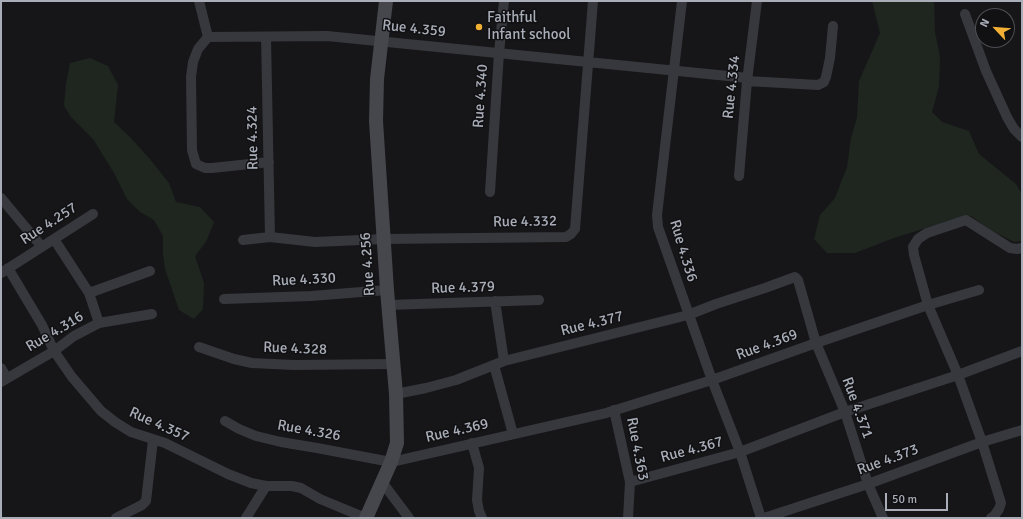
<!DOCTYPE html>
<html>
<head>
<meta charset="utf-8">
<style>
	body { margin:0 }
	#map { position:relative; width:1023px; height:519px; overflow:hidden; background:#161618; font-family:Signika,sans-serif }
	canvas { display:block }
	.frame { position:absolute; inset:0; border:2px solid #a8adb8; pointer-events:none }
	.north { position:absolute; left:975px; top:8px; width:40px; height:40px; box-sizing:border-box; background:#111113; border:1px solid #4d4f55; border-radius:50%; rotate:296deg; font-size:11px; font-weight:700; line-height:16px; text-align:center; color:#a8adb8 }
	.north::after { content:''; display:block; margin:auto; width:14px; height:18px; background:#f2b134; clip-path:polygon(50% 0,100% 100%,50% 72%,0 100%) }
	.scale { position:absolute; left:885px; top:493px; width:63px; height:18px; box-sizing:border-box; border:2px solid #a8adb8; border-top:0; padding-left:5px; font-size:12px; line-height:14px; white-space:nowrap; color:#a8adb8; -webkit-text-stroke:3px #111113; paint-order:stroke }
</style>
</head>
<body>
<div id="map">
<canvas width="1023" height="519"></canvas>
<div class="frame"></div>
<div class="north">N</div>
<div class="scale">50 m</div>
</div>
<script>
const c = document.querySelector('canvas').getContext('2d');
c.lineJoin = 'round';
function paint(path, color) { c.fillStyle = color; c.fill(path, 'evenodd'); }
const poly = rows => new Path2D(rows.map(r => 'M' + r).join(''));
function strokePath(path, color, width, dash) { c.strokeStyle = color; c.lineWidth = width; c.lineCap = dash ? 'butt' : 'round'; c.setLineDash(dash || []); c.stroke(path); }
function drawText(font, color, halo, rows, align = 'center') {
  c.font = font + ' Signika,sans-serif'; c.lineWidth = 3; c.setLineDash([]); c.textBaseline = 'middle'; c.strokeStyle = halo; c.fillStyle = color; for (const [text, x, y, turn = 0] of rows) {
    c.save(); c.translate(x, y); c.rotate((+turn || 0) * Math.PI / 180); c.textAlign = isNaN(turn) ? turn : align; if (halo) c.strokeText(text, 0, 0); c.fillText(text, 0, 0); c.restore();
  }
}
paint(poly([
	[872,1,934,1,935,32,940,57,939,87,932,112,942,122,969,131,979,154,1016,184,1022,194,1022,241,1014,242,989,229,971,216,951,220,894,238,855,253,827,253,814,239,820,215,835,198,847,167,851,138,857,117,859,81,880,33],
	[90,58,108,66,118,85,114,122,130,137,149,158,169,183,176,202,200,207,214,222,206,242,195,256,204,283,203,309,194,319,179,310,165,269,163,255,163,236,154,220,140,212,127,199,114,173,93,139,71,117,64,106,66,84,70,63]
]), '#1e261f');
strokePath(poly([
	[199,1,208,37],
	[682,1,657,215,658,227,712,380,740,452,845,412,958,375,1022,351],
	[965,14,986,71,1007,117,1014,129,1022,137],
	[266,37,270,237],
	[747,81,818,85,824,82,826,77,830,58,833,26],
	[269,162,212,168,205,168,196,164,192,150,191,77,193,62,198,49,208,37,327,36,748,78],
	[739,176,747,81,757,1],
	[490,192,499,53,504,1],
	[1,198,42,247],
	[54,239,89,293,99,323],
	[243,240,270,237,315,242,384,239,566,237,571,234,575,229,593,1],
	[8,268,42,325,54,351,72,377,101,411,115,422,131,432,165,443,228,474,251,483,266,486,292,486,301,488,320,499,366,518],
	[1,273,93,214],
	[979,290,928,305,914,255,913,247,918,239,927,233,966,220,1010,248,1017,249,1022,248],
	[89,293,150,271],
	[224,299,311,296,387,290],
	[495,301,504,361],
	[388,305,539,300],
	[199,347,234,359,252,363,294,365,393,364],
	[494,365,513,434],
	[1,368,7,378],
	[1,382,54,351,74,336,99,323,152,314],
	[396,394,426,388,456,380,504,361,688,315,716,304,765,288,795,277,798,280,816,343,845,412,868,484,883,518],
	[614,410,630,482,628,518],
	[225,421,239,429,256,436,281,442,317,448,391,462,606,413,712,380,816,343,928,305,958,375,982,442,1001,503,999,509,994,516,991,518],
	[472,443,479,468,477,500,479,511,482,518],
	[382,482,409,518],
	[630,482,740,452,761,518],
	[116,518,142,505,146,501,153,440],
	[246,518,266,486],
	[764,518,868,484,982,442,1022,430]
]), '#37383d', 10);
strokePath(poly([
	[366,518,391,462,397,443,396,394,387,290,376,121,377,79,386,1]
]), '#45474d', 14);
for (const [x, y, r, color] of [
	[479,27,4,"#f2b134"]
]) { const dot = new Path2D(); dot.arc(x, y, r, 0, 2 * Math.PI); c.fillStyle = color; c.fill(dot); strokePath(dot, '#111113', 1.5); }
drawText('15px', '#a8adb8', '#111113', [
	["Faithful",487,18],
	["Infant school",487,35]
], 'left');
drawText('15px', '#a8adb8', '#111113', [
	["Rue 4.359",414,29,6],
	["Rue 4.334",732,87,-84],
	["Rue 4.340",481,96,-86],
	["Rue 4.324",253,138,-91],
	["Rue 4.332",525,222,-1],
	["Rue 4.257",49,224,-33],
	["Rue 4.336",683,251,73],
	["Rue 4.256",368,264,-94],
	["Rue 4.330",304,280,-3],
	["Rue 4.379",463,288,-2],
	["Rue 4.377",592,324,-14],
	["Rue 4.316",55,332,-31],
	["Rue 4.369",767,345,-20],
	["Rue 4.328",295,349,2],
	["Rue 4.371",857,408,70],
	["Rue 4.357",159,425,24],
	["Rue 4.326",309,431,10],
	["Rue 4.369",457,431,-13],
	["Rue 4.363",637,449,79],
	["Rue 4.367",692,450,-15],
	["Rue 4.373",888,460,-20]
]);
</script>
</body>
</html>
